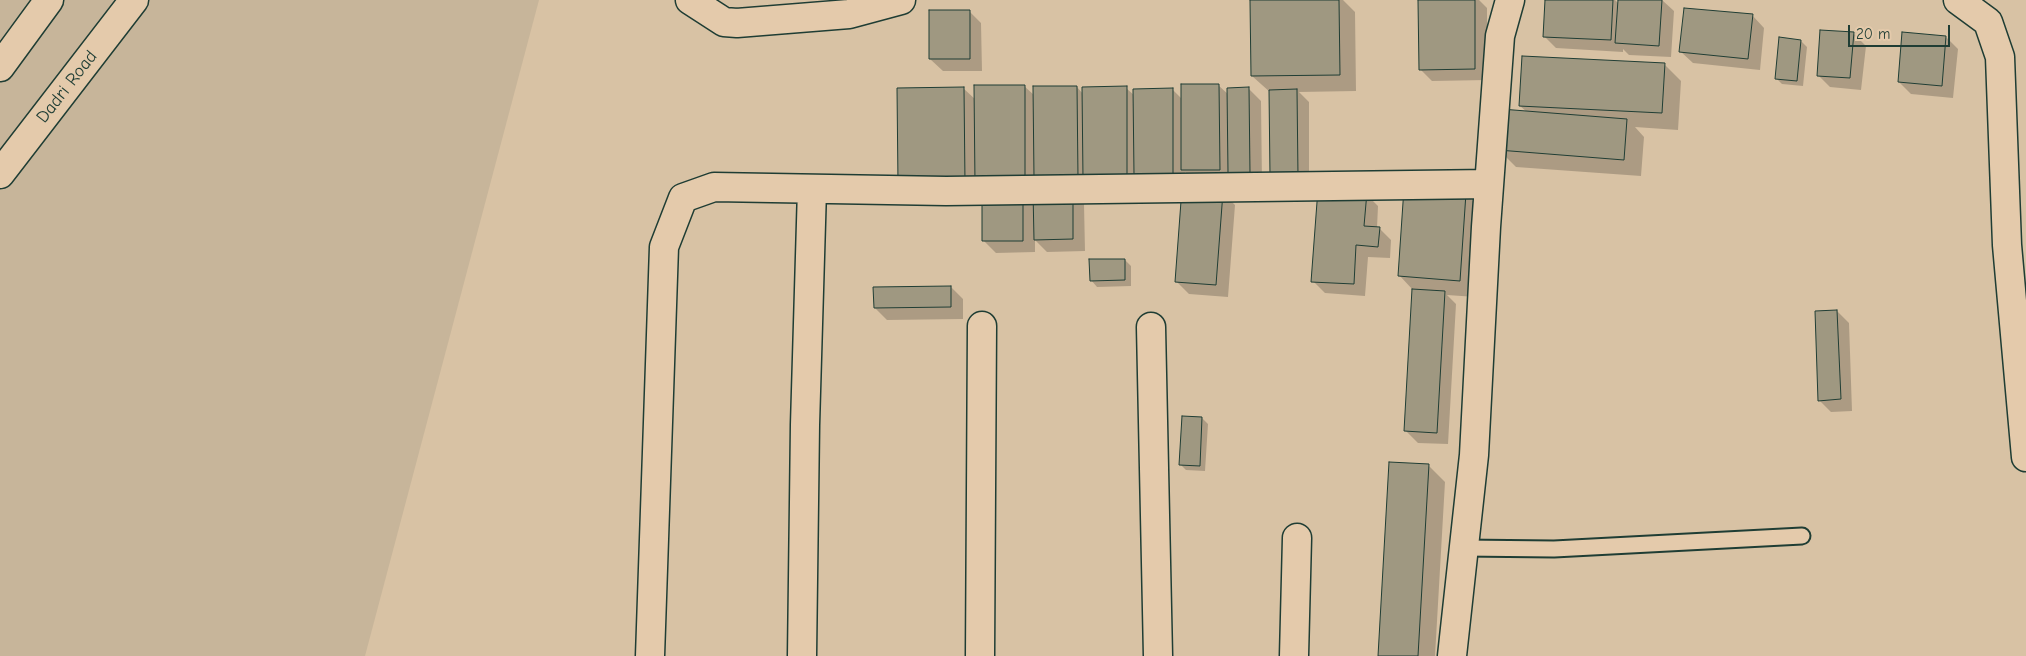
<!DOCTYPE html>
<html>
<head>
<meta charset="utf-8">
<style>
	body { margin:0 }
	#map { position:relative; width:2026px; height:656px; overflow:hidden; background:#d8c2a4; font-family:"Comic Neue",sans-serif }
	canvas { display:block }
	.scale { position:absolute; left:1848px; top:25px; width:102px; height:22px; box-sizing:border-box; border:2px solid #1f3d34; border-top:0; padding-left:6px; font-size:15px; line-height:18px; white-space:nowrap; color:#1f3d34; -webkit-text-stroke:4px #e4caab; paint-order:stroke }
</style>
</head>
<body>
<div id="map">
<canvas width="2026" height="656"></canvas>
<div class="scale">20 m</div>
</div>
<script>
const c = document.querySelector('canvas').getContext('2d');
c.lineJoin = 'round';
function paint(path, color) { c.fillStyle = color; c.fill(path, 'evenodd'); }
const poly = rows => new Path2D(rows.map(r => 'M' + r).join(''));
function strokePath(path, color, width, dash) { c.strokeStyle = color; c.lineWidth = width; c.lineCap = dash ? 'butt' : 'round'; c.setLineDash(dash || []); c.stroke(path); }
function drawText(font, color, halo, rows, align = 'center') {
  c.font = font + ' "Comic Neue",sans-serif'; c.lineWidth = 4; c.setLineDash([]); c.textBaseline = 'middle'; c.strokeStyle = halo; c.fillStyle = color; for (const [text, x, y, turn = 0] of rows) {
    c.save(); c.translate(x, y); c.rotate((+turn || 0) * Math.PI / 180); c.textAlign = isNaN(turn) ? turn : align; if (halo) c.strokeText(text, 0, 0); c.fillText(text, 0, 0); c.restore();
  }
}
paint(poly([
	[0,0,539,0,365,656,0,656]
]), '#c7b59a');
paint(poly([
	[1251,0,1343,0,1355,12,1356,91,1299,92,1309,102,1309,187,1284,188,1271,93,1252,76],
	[1420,0,1479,0,1487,8,1487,80,1432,81,1420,69],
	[1547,0,1615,0,1619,4,1619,0,1662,0,1674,11,1671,57,1629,55,1623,49,1623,52,1556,48,1544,36],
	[969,11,981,23,982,71,943,71,930,59],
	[1752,15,1764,28,1760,70,1693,63,1680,51],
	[1822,31,1854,34,1866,46,1861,90,1830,87,1818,75],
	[1946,37,1958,49,1953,98,1911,94,1899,82],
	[1801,41,1807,47,1803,86,1782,84,1776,78],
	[1664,64,1681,81,1678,130,1635,127,1644,137,1641,176,1516,167,1499,150,1527,112,1520,106],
	[1218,85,1229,95,1249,89,1261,101,1262,184,1195,182,1185,172,1185,185,1070,190,1084,204,1085,251,1047,252,1035,240,1035,252,996,253,984,241,983,199,917,200,963,88,976,100,1024,86,1034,95,1077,87,1083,94,1126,88,1135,96,1172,89,1182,99],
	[1024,195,1034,195,1034,206],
	[1223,193,1235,205,1228,297,1189,294,1177,282],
	[1366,194,1378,206,1377,228,1379,228,1391,240,1390,258,1368,257,1365,296,1325,293,1313,281],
	[1466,194,1483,211,1476,297,1447,295,1456,304,1448,444,1418,443,1406,431,1413,290,1399,275],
	[1125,260,1131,266,1131,286,1097,287,1091,280],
	[2026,286,2026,320,2017,288],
	[951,287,963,299,963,319,887,320,875,308],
	[1837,311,1849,323,1852,411,1831,412,1819,400],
	[1202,418,1208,424,1205,471,1186,470,1180,464],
	[1428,465,1445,482,1435,656,1379,656]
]), '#0003');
const building = poly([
	[1250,0,1339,0,1340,75,1251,76,1250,0],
	[1418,0,1475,0,1475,69,1419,70,1418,0],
	[1545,0,1613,0,1611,40,1543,37,1545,0],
	[1618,0,1662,0,1659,46,1615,43,1618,0],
	[1684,8,1753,14,1748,59,1679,52,1684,8],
	[929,10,970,10,970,59,929,59,929,10],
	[1820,30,1854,32,1850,78,1817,76,1820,30],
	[1902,32,1946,36,1942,86,1898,82,1902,32],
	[1779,37,1801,40,1797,81,1775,79,1779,37],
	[1522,56,1665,63,1662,113,1519,106,1522,56],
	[1181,84,1219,84,1220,170,1181,170,1181,84],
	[974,85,1025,85,1025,183,975,184,974,85],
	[1033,86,1077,86,1078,178,1034,178,1033,86],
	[1127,86,1127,179,1083,179,1082,87,1127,86],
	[964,87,965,183,898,184,897,88,964,87],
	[1249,87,1250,173,1228,173,1227,88,1249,87],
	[1173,88,1173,174,1134,175,1133,89,1173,88],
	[1297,89,1298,176,1270,176,1269,90,1297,89],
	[1501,109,1627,119,1624,160,1498,150,1501,109],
	[1182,188,1223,192,1216,285,1175,282,1182,188],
	[1404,188,1466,193,1460,281,1398,276,1404,188],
	[1318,189,1367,192,1364,226,1380,227,1378,247,1356,245,1354,284,1311,282,1318,189],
	[1033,191,1073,191,1073,239,1034,240,1033,191],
	[1023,192,1023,241,982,241,982,193,1023,192],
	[1089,259,1125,259,1125,280,1090,281,1089,259],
	[951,286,951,307,874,308,873,287,951,286],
	[1412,289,1445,291,1437,433,1404,431,1412,289],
	[1837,310,1841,399,1818,401,1815,311,1837,310],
	[1182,416,1202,417,1200,466,1179,465,1182,416],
	[1389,462,1429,464,1418,656,1378,656,1389,462]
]);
paint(building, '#9f9881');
strokePath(building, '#1f3d34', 1);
const lane = poly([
	[1463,548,1554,549,1802,536]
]);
const street = poly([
	[690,0,724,22,737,23,849,14,901,0],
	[1958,0,1988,22,2000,57,2007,245,2026,457],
	[1151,327,1158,656],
	[650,656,664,247,683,198,714,187,946,191,1489,184],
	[802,656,805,425,812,189],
	[980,656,982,326],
	[1294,656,1297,538],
	[1452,656,1474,455,1486,227,1500,36,1510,0]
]);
const secondary = poly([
	[0,67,49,0],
	[0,174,134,0]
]);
strokePath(lane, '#1f3d34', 19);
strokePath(street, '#1f3d34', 31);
strokePath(secondary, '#1f3d34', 31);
strokePath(lane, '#e4caab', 15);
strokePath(street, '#e4caab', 28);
strokePath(secondary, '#e4caab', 28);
drawText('18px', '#1f3d34', '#e4caab', [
	["Dadri Road",67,87,-52]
]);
</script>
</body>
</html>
